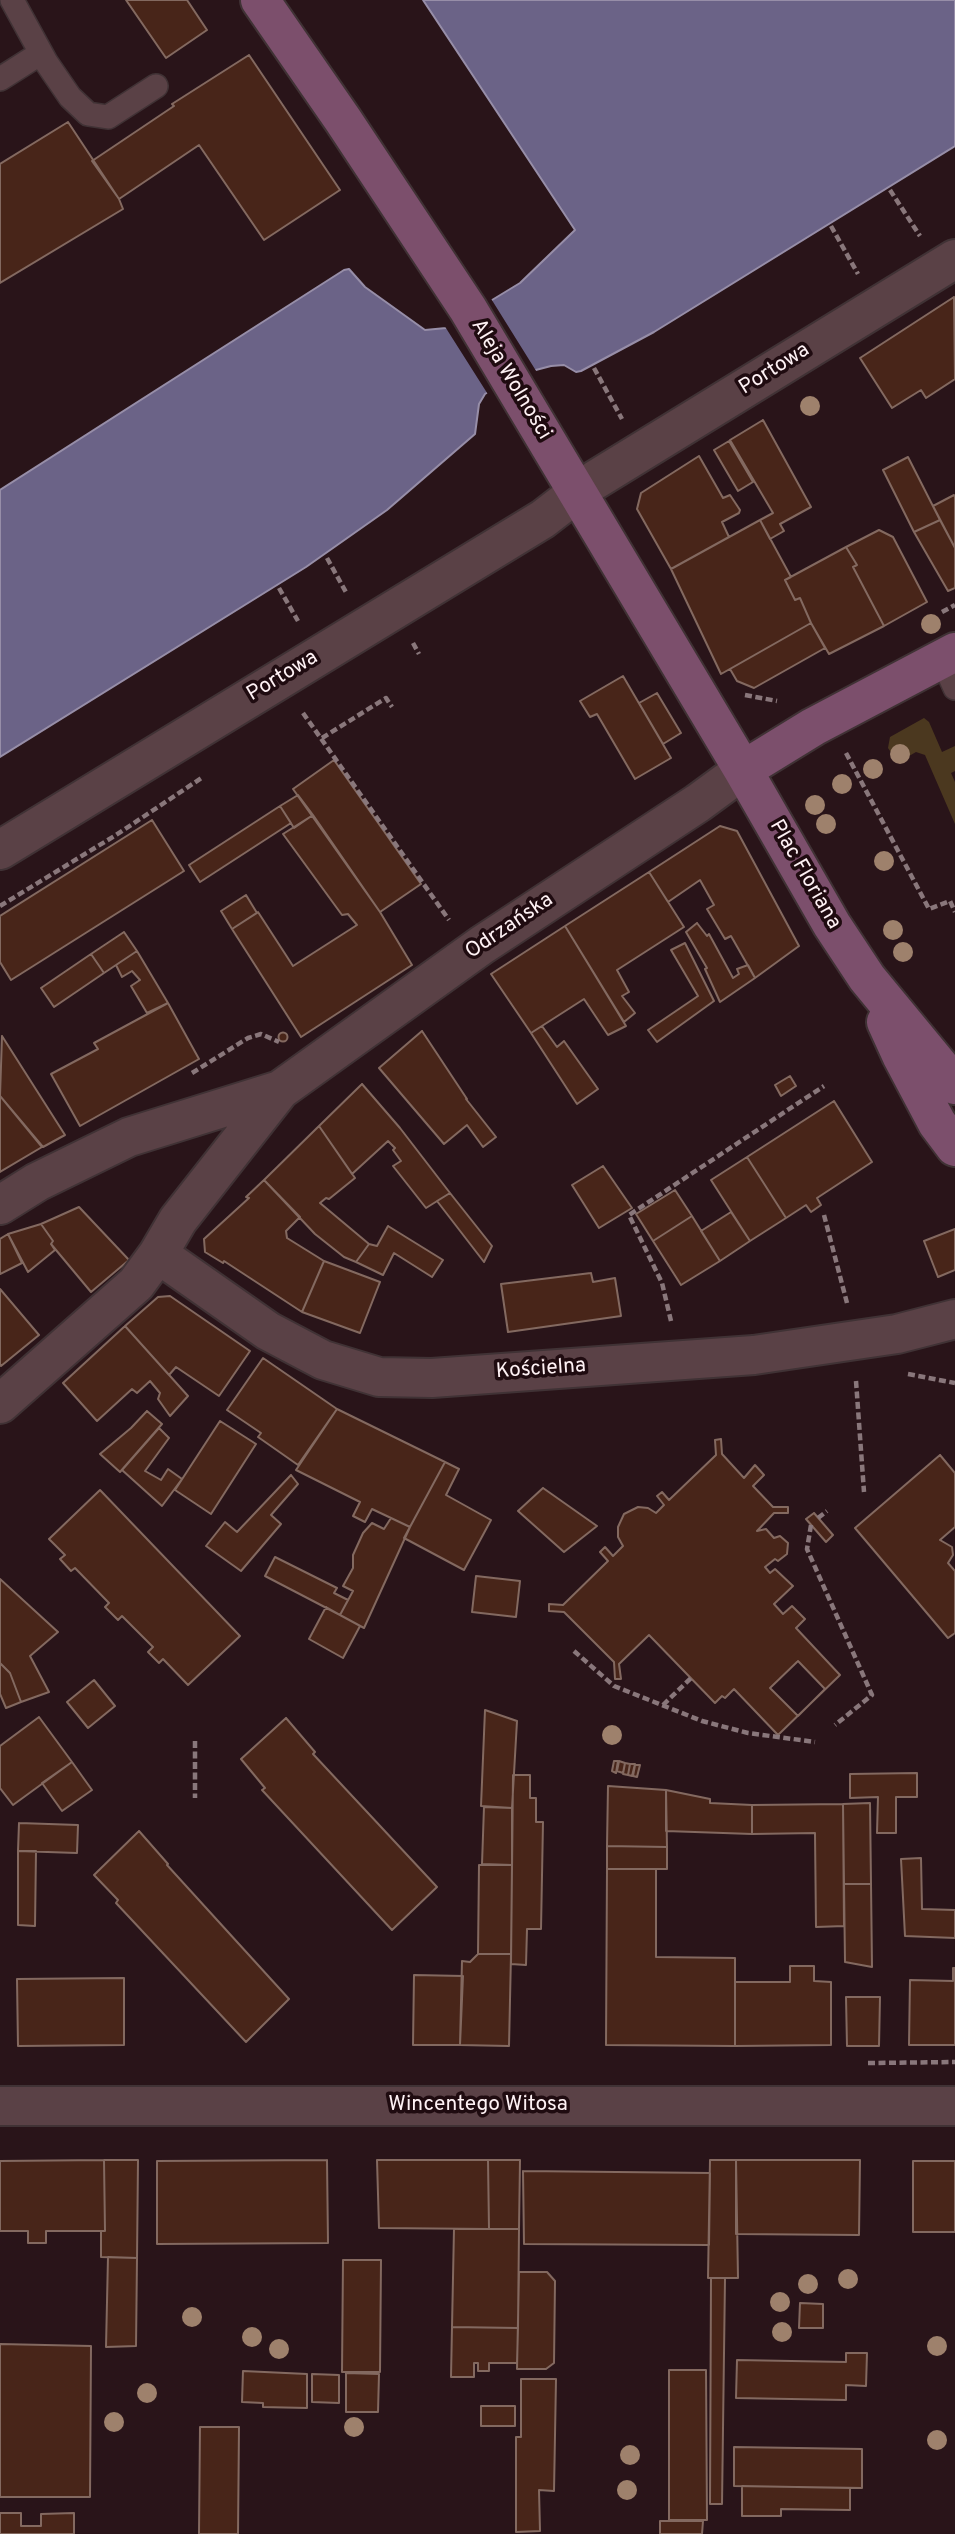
<!DOCTYPE html>
<html>
<head>
<meta charset="utf-8">
<style>
	body { margin:0 }
	canvas { display:block; background:#291419 }
</style>
</head>
<body>
<canvas width="955" height="2534"></canvas>
<script>
const c = document.querySelector('canvas').getContext('2d');
c.lineJoin = 'round';
function paint(path, color) { c.fillStyle = color; c.fill(path, 'evenodd'); }
const poly = rows => new Path2D(rows.map(r => 'M' + r).join(''));
function strokePath(path, color, width, dash) { c.strokeStyle = color; c.lineWidth = width; c.lineCap = dash ? 'butt' : 'round'; c.setLineDash(dash || []); c.stroke(path); }
function drawText(font, color, halo, rows, align = 'center') {
  c.font = font + ' Overpass,sans-serif'; c.lineWidth = 7; c.setLineDash([]); c.textBaseline = 'middle'; c.strokeStyle = halo; c.fillStyle = color; for (const [text, x, y, turn = 0] of rows) {
    c.save(); c.translate(x, y); c.rotate((+turn || 0) * Math.PI / 180); c.textAlign = isNaN(turn) ? turn : align; if (halo) c.strokeText(text, 0, 0); c.fillText(text, 0, 0); c.restore();
  }
}
paint(poly([
	[924,718,929,722,942,752,955,746,955,771,951,773,955,782,955,824,925,755,916,752,902,760,895,758,888,748,890,737]
]), '#4b381f');
const water = poly([
	[423,0,955,0,955,146,654,332,581,371,576,372,564,365,551,366,513,376,485,394,479,404,475,434,387,510,306,567,0,757,0,490,344,270,349,269,365,287,425,330,446,328,520,283,575,230,423,0]
]);
paint(water, '#6b6387');
strokePath(water, '#978ea8', 2);
paint(poly([
	[490,297,538,374,514,380,489,396,444,325]
]), '#291419');
const building = poly([
	[126,0,187,0,207,30,166,58,126,0],
	[249,55,340,190,264,240,199,145,119,199,92,161,174,106,172,104,249,55],
	[68,122,119,199,123,209,0,283,0,164,68,122],
	[954,297,955,379,926,398,921,390,892,408,860,358,954,297],
	[763,420,811,507,780,524,784,531,770,539,760,520,773,513,730,440,763,420],
	[729,441,753,482,738,491,714,450,729,441],
	[699,456,723,498,730,495,740,510,739,513,722,522,729,537,671,569,637,509,641,493,699,456],
	[908,457,940,520,914,532,883,470,908,457],
	[954,495,955,497,955,548,933,506,954,495],
	[760,520,791,577,785,580,795,600,800,598,811,623,721,674,671,569,760,520],
	[940,520,955,548,955,588,948,591,914,532,940,520],
	[879,530,893,537,927,602,884,626,853,567,857,565,846,547,879,530],
	[846,547,857,565,853,567,884,626,829,654,811,623,800,598,795,600,785,580,846,547],
	[811,623,825,648,754,688,737,681,730,669,811,623],
	[623,676,671,758,635,779,597,714,590,717,580,701,623,676],
	[657,693,681,733,663,744,639,703,657,693],
	[334,760,421,884,380,912,293,789,334,760],
	[298,795,313,815,294,828,280,806,298,795],
	[280,806,291,823,200,882,189,865,280,806],
	[313,815,380,912,412,965,301,1037,232,929,258,912,293,966,357,925,348,914,342,915,283,834,313,815],
	[152,820,184,871,11,980,0,962,0,916,152,820],
	[720,826,737,831,799,946,755,978,731,936,725,939,707,909,714,905,700,880,668,902,649,872,720,826],
	[649,872,684,927,617,970,629,992,622,996,635,1013,624,1022,565,926,649,872],
	[246,895,257,913,232,929,221,911,246,895],
	[697,923,707,936,709,934,733,978,739,974,737,969,748,965,755,978,720,1002,705,969,707,968,686,932,697,923],
	[565,926,626,1026,608,1035,584,999,531,1033,491,974,565,926],
	[124,932,137,951,104,973,91,954,124,932],
	[685,943,714,1001,657,1042,648,1030,698,996,671,950,685,943],
	[137,951,168,1003,147,1013,131,986,140,980,132,971,122,977,116,965,137,951],
	[91,954,104,973,54,1007,41,988,91,954],
	[168,1003,199,1059,80,1126,51,1074,98,1049,94,1043,168,1003],
	[542,1026,557,1047,564,1041,598,1089,577,1104,531,1033,542,1026],
	[422,1031,467,1099,466,1099,496,1137,483,1147,467,1125,444,1144,379,1068,422,1031],
	'278.5 1037a4.5 4.5 0 1 1 9 0a4.5 4.5 0 1 1-9 0Z',
	[2,1036,65,1135,43,1147,0,1096,2,1036],
	[790,1076,796,1086,781,1096,775,1085,790,1076],
	[362,1084,400,1128,450,1193,426,1208,393,1166,401,1161,393,1150,395,1148,388,1141,352,1174,319,1126,362,1084],
	[0,1096,42,1147,0,1172,0,1096],
	[834,1101,872,1162,817,1198,821,1205,811,1212,806,1205,786,1218,747,1157,834,1101],
	[319,1126,355,1178,329,1199,326,1198,320,1203,369,1244,356,1262,344,1257,315,1234,264,1180,319,1126],
	[747,1157,786,1218,750,1241,711,1180,747,1157],
	[603,1166,632,1208,599,1228,572,1185,603,1166],
	[264,1180,300,1217,286,1231,287,1238,324,1261,302,1312,224,1261,223,1263,205,1252,204,1239,249,1198,246,1197,264,1180],
	[675,1190,692,1216,653,1241,636,1214,675,1190],
	[450,1193,492,1246,484,1262,437,1201,450,1193],
	[79,1207,129,1260,91,1292,51,1244,53,1241,41,1224,79,1207],
	[731,1212,750,1241,720,1261,701,1231,731,1212],
	[692,1216,720,1261,681,1285,653,1241,692,1216],
	[41,1224,53,1241,51,1244,55,1250,28,1272,8,1234,41,1224],
	[388,1226,443,1260,432,1277,394,1253,383,1275,356,1262,369,1244,377,1246,388,1226],
	[955,1229,955,1270,938,1277,924,1241,955,1229],
	[8,1234,22,1263,0,1274,0,1239,8,1234],
	[324,1261,380,1282,360,1333,302,1312,324,1261],
	[591,1273,593,1282,615,1278,621,1316,508,1332,501,1284,591,1273],
	[0,1289,39,1335,1,1366,0,1364,0,1289],
	[170,1296,250,1351,219,1396,176,1367,169,1375,125,1326,158,1297,170,1296],
	[125,1326,188,1396,170,1416,158,1399,160,1393,150,1381,137,1393,132,1389,97,1421,63,1383,125,1326],
	[263,1358,337,1409,298,1465,258,1437,261,1433,227,1410,263,1358],
	[337,1409,445,1462,410,1527,372,1509,365,1522,353,1516,360,1502,296,1470,337,1409],
	[147,1411,162,1424,120,1472,100,1454,131,1428,147,1411],
	[220,1421,256,1444,211,1514,175,1490,220,1421],
	[159,1428,169,1438,145,1471,161,1480,168,1469,182,1479,162,1506,122,1470,159,1428],
	[721,1439,722,1454,744,1478,755,1465,764,1475,753,1486,773,1507,788,1507,788,1513,774,1513,757,1531,766,1529,774,1538,780,1536,788,1543,787,1554,778,1561,775,1559,765,1567,770,1573,775,1569,793,1586,774,1604,783,1614,792,1606,805,1619,796,1628,840,1675,778,1735,734,1689,725,1698,722,1696,715,1703,649,1635,619,1664,621,1679,615,1679,614,1662,564,1612,549,1611,549,1604,563,1605,608,1561,600,1552,605,1547,613,1556,623,1546,618,1537,618,1527,624,1514,638,1507,648,1508,656,1513,664,1505,657,1496,662,1492,669,1500,716,1455,715,1440,721,1439],
	[940,1455,955,1473,955,1527,940,1540,952,1547,953,1555,948,1563,955,1571,955,1633,948,1638,855,1528,940,1455],
	[445,1462,459,1469,446,1495,491,1520,464,1570,404,1538,445,1462],
	[291,1475,298,1484,271,1515,281,1524,241,1571,206,1546,225,1522,237,1532,291,1475],
	[543,1488,597,1526,564,1552,518,1511,543,1488],
	[100,1490,240,1636,188,1685,163,1659,159,1663,148,1652,153,1647,122,1616,118,1620,105,1607,109,1603,75,1568,71,1571,60,1559,65,1555,49,1539,100,1490],
	[814,1513,833,1535,826,1542,806,1519,814,1513],
	[391,1518,410,1527,364,1628,340,1615,353,1591,343,1586,353,1568,353,1555,363,1533,372,1523,384,1529,391,1518],
	[275,1557,337,1588,334,1593,348,1600,340,1615,265,1576,275,1557],
	[476,1576,520,1581,516,1617,472,1612,476,1576],
	[0,1579,58,1632,30,1656,49,1692,21,1702,10,1673,0,1663,0,1579],
	[326,1607,360,1626,343,1658,309,1639,326,1607],
	[798,1661,825,1689,798,1716,770,1688,798,1661],
	[0,1663,10,1673,21,1702,6,1708,0,1694,0,1663],
	[94,1680,115,1706,88,1728,67,1702,94,1680],
	[485,1710,517,1721,512,1808,481,1806,485,1710],
	[39,1717,72,1762,13,1805,0,1788,0,1746,39,1717],
	[286,1718,315,1752,313,1754,437,1887,392,1930,262,1790,265,1788,241,1759,286,1718],
	[614,1761,618,1761,616,1773,612,1771,614,1761],
	[619,1761,625,1763,623,1773,617,1771,619,1761],
	[72,1762,92,1790,62,1811,42,1783,72,1762],
	[625,1763,630,1764,628,1775,623,1774,625,1763],
	[630,1764,635,1764,632,1776,628,1775,630,1764],
	[635,1765,640,1765,637,1777,633,1776,635,1765],
	[917,1773,917,1797,896,1797,896,1833,877,1833,878,1797,850,1798,850,1774,917,1773],
	[513,1775,530,1775,530,1798,536,1798,536,1822,543,1822,541,1929,527,1929,526,1965,511,1964,513,1775],
	[608,1786,666,1790,667,1847,607,1846,608,1786],
	[666,1790,710,1799,710,1803,752,1805,752,1834,666,1831,666,1790],
	[870,1803,871,1884,844,1884,843,1804,870,1803],
	[843,1804,844,1926,816,1927,815,1833,752,1834,752,1805,843,1804],
	[484,1807,512,1808,512,1865,482,1864,484,1807],
	[19,1823,78,1825,77,1853,18,1851,19,1823],
	[139,1831,168,1864,167,1865,289,1999,246,2042,116,1903,118,1900,94,1875,139,1831],
	[607,1846,667,1847,667,1869,607,1869,607,1846],
	[18,1851,36,1851,35,1926,18,1925,18,1851],
	[921,1858,922,1909,955,1910,955,1938,905,1936,901,1859,921,1858],
	[479,1865,512,1865,511,1954,478,1954,479,1865],
	[607,1869,656,1869,656,1957,735,1958,735,2046,606,2045,607,1869],
	[844,1884,871,1884,872,1967,845,1962,844,1884],
	[478,1954,511,1954,509,2046,460,2045,462,1961,470,1962,478,1954],
	[790,1966,814,1966,814,1981,831,1982,831,2045,735,2046,735,1982,790,1982,790,1966],
	[953,1968,955,1968,955,2045,909,2045,910,1980,953,1981,953,1968],
	[414,1975,463,1976,460,2045,413,2045,414,1975],
	[124,1978,124,2045,18,2046,17,1979,124,1978],
	[846,1997,880,1997,879,2046,847,2046,846,1997],
	[104,2160,138,2160,137,2258,101,2257,101,2231,105,2231,104,2160],
	[104,2160,105,2231,46,2231,46,2243,28,2243,28,2231,0,2231,0,2161,104,2160],
	[327,2160,328,2243,157,2244,157,2161,327,2160],
	[377,2160,488,2160,489,2229,379,2228,377,2160],
	[488,2160,520,2160,519,2229,489,2229,488,2160],
	[710,2160,736,2160,738,2278,708,2278,710,2160],
	[736,2160,860,2160,859,2235,736,2234,736,2160],
	[913,2161,955,2161,955,2232,913,2232,913,2161],
	[523,2171,710,2173,709,2245,524,2244,523,2171],
	[454,2229,519,2229,518,2328,452,2327,454,2229],
	[108,2257,137,2258,136,2346,106,2347,108,2257],
	[343,2260,381,2260,380,2372,342,2372,343,2260],
	[519,2272,547,2272,555,2281,554,2363,546,2369,517,2369,519,2272],
	[711,2278,725,2278,722,2504,710,2504,711,2278],
	[800,2303,823,2304,823,2328,799,2328,800,2303],
	[452,2327,518,2328,517,2363,489,2363,489,2371,478,2371,478,2363,474,2363,474,2377,451,2377,452,2327],
	[0,2344,91,2346,90,2497,0,2497,0,2344],
	[846,2353,867,2353,866,2386,846,2385,846,2400,736,2398,737,2360,846,2362,846,2353],
	[669,2370,706,2370,707,2520,669,2520,669,2370],
	[243,2371,307,2374,307,2408,263,2407,263,2403,242,2402,243,2371],
	[346,2373,379,2374,378,2412,346,2412,346,2373],
	[312,2374,339,2375,339,2403,312,2402,312,2374],
	[521,2379,556,2379,554,2491,539,2490,540,2531,516,2532,516,2437,521,2437,521,2379],
	[481,2406,515,2406,515,2426,481,2426,481,2406],
	[200,2427,239,2427,238,2534,199,2534,200,2427],
	[734,2447,862,2449,862,2488,734,2486,734,2447],
	[742,2486,850,2488,850,2510,781,2509,781,2516,742,2516,742,2486],
	[0,2513,21,2513,21,2526,41,2526,41,2514,74,2513,74,2534,0,2534,0,2513],
	[660,2521,703,2521,702,2534,660,2534,660,2521]
]);
paint(building, '#482519');
strokePath(building, '#836960', 2);
const lane = poly([
	[12,0,46,62,70,97,88,114,108,117,156,86],
	[0,79,41,53],
	[942,659,955,688]
]);
const street = poly([
	[595,480,955,259],
	[0,850,543,519,565,502],
	[0,1205,37,1182,129,1137,280,1090],
	[158,1254,268,1331,323,1360,379,1377,432,1378,754,1355,897,1334,955,1319],
	[0,1404,136,1284,158,1254,178,1220,280,1090,482,945,698,803,743,770],
	[0,2106,955,2106]
]);
const secondary = poly([
	[260,0,343,120,468,309,743,770,832,925,867,978,955,1085],
	[743,770,813,727,955,652],
	[886,1022,901,1055,937,1123,955,1147]
]);
strokePath(lane, '#403235', 26);
strokePath(street, '#403235', 42);
strokePath(secondary, '#403235', 42);
strokePath(poly([
	[890,190,920,236],
	[831,226,858,274],
	[594,368,622,419],
	[327,558,347,594],
	[279,588,298,621],
	[942,612,955,605],
	[413,643,419,654],
	[745,695,777,701],
	[303,713,449,920],
	[322,738,386,698,392,707],
	[846,753,929,909,950,901,955,912],
	[0,906,116,835,203,777],
	[192,1073,248,1038,261,1034,279,1042],
	[824,1215,847,1303],
	[671,1321,662,1283,629,1215,824,1086],
	[908,1374,955,1383],
	[856,1381,864,1492],
	[818,1518,827,1511],
	[811,1525,807,1549,872,1695,835,1725],
	[574,1651,614,1686,702,1721,748,1733,815,1742],
	[663,1705,691,1678],
	[195,1741,195,1798],
	[868,2063,955,2062]
]), '#89777b', 4.5, [7, 3.5]);
strokePath(lane, '#5a4146', 23);
strokePath(street, '#5a4146', 38);
strokePath(secondary, '#7c4f6c', 38);
c.fillStyle = '#9e816c';
for (const [x, y] of [
	[810,406],
	[931,624],
	[900,754],
	[873,769],
	[842,784],
	[815,805],
	[826,824],
	[884,861],
	[893,930],
	[903,952],
	[612,1735],
	[848,2279],
	[808,2284],
	[780,2302],
	[192,2317],
	[782,2332],
	[252,2337],
	[937,2346],
	[279,2349],
	[147,2393],
	[114,2422],
	[354,2427],
	[937,2440],
	[630,2455],
	[627,2490]
]) { c.beginPath(); c.arc(x, y, 10, 0, 2 * Math.PI); c.fill(); }
drawText('21px', '#fef1f4', '#1f0b10', [
	["Portowa",775,370,-32],
	["Aleja Wolności",510,380,59],
	["Portowa",283,677,-31],
	["Plac Floriana",804,875,60],
	["Odrzańska",510,927,-34],
	["Kościelna",541,1370,-4],
	["Wincentego Witosa",478,2106]
]);
</script>
</body>
</html>
